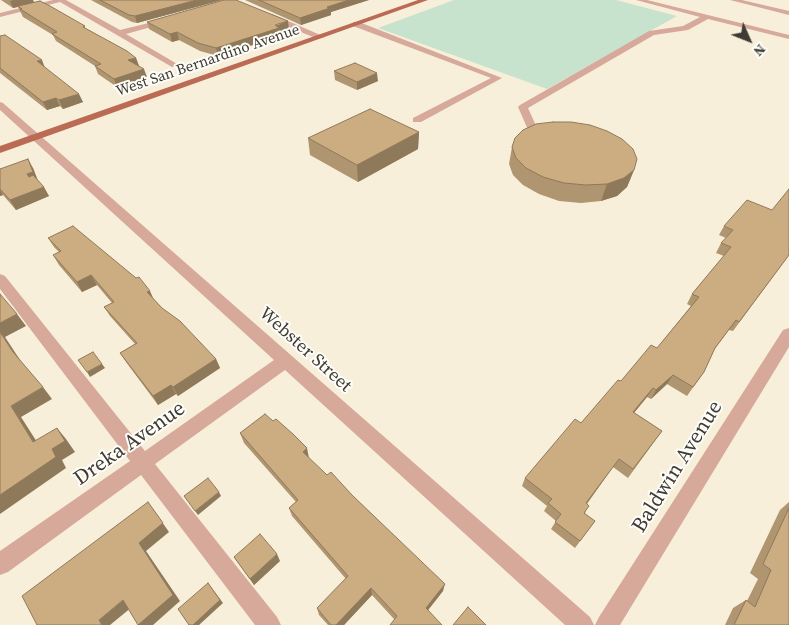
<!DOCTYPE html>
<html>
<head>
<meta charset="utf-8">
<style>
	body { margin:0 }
	#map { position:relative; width:789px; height:625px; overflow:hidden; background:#f8efdb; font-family:"Source Serif 4",serif }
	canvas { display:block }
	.north { position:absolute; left:724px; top:15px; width:50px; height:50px; -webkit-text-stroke:4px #fefdf9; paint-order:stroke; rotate:134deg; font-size:14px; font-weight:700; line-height:20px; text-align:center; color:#3e3b33 }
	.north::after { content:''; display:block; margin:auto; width:18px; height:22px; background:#3e3b33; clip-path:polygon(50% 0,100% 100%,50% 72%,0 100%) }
</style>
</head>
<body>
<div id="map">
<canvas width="789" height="625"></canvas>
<div class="north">N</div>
</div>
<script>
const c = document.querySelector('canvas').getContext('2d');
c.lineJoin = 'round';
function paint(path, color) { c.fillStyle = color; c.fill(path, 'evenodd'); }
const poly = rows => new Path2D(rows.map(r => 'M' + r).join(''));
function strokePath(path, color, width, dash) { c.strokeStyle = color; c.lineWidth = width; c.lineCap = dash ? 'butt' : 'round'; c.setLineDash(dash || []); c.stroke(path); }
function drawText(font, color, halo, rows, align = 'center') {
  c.font = font + ' "Source Serif 4",serif'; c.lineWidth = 4; c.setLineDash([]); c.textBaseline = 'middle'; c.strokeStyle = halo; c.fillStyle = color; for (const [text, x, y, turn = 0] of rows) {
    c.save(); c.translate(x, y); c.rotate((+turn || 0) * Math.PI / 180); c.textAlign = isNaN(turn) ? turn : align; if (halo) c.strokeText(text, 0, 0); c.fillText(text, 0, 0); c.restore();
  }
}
paint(poly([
	[454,0,616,0,677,16,547,89,378,28]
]), '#c7e3ce');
paint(poly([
	[53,0,66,0,120,30,169,18,169,22,126,34,179,65,172,67,60,2,0,17,0,13,53,0],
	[636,0,647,0,789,35,789,39,708,19,688,30,654,35,528,108,538,130,537,132,529,132,518,107,520,105,649,31,683,26,700,17,636,0],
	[730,0,742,0,789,11,789,15,730,0],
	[266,14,272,14,325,37,318,39,266,18,266,14],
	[353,22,359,22,502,78,421,122,413,122,413,118,491,78,353,26,353,22],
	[0,102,3,103,590,617,594,625,565,625,285,370,155,464,277,617,281,625,255,625,141,475,8,572,0,575,0,551,130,461,0,289,0,274,5,276,145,451,274,360,0,110,0,102],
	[789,328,789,347,620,625,595,625,599,617,783,330,789,328]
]), '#d7a99b');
paint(poly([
	[418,0,428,0,0,153,0,146,418,0]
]), '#bb6b53');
paint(poly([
	[1,0,33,0,34,2,85,26,85,28,136,58,139,66,138,66,147,77,117,87,98,74,95,66,56,41,53,35,23,17,18,7,13,8],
	[91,0,222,0,137,23,132,22],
	[245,0,369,0,331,12,331,15,301,25],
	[147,22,289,29,280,32,281,36,218,56,200,51,179,40,172,42,149,29],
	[0,36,45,68,83,102,63,109,60,106,47,110,0,73],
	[334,71,378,81,357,90,335,80],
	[419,132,418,149,358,182,310,155,308,138],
	[512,147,634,170,627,187,617,196,601,201,581,203,559,201,539,194,523,185,513,175,509,164],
	[33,168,38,181,49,196,16,210,3,195,0,196,0,169],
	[724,226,789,255,733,331,729,330,714,350,704,372,687,396,667,384,651,399,647,397,634,413,662,431,628,478,613,467,587,504,585,514,595,521,575,548,551,529,556,521,544,511,547,506,522,486,525,478,581,423,621,381,657,348,691,306,687,304,692,294,724,256,716,253,721,243,726,238,719,235],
	[48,238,154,300,162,308,216,359,220,368,178,396,176,394,158,405,126,362,120,353,135,344,110,316,104,307,112,303,97,285,82,292,59,265,53,255,59,252,54,247],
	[240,433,327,475,352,495,443,591,428,610,394,619,372,595,344,625,328,625,319,615,317,608,346,579,292,516,289,508,296,502,244,443],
	[789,502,789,625,725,625,733,608,746,600,747,601,758,579,750,573,780,510],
	[234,557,280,561,254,585]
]), '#af9570');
paint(poly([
	[14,0,33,0,34,3,13,8,10,1],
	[197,0,222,0,137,23,135,16],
	[349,0,369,0,331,12,331,15,301,25,300,18,327,7],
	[288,21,289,29,280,32,281,36,218,56,216,48],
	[177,32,179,40,172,42,170,34],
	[136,58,139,66,131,68,128,60],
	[42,60,45,68,37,61],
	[144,69,147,77,117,87,114,79],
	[377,73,378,81,357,90,357,82],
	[79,94,83,102,63,109,59,100],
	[56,98,60,106,47,110,43,102],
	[419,132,418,149,358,182,357,165],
	[28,159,33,168,38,181,32,183,27,174],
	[634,170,627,187,617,196,601,201,607,184],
	[44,187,49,196,16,210,10,200],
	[0,190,3,195,0,196],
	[91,275,97,285,82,292,77,282],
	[150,291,154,300,147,292],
	[17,314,26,326,5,337,22,363,13,352,0,332,0,323],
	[216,359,220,368,178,396,173,387],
	[102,364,105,368,90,377,87,372],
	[673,375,667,384,651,399,656,390],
	[171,385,176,394,158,405,153,396],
	[43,387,52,399,21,417,44,453,33,442,11,406],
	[653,388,647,397,628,420,633,412],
	[57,428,66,439,75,452,62,460,66,468,0,514,0,495,52,449],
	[307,448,309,458,303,452],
	[619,459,613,467,581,511,586,503],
	[219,492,221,496,198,515,195,511],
	[148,502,169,532,146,551,180,601,153,625,138,625,139,543],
	[277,554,280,561,254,585,250,579],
	[208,583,223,603,199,625,193,625],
	[445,584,443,591,425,614,426,608],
	[371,588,372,595,344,625,336,625],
	[123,600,132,607,110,625,102,625,99,620]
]), '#8f795b');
const building = poly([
	[100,0,197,0,135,16,129,15,100,0],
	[224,0,236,0,288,21,275,25,279,28,216,48,198,43,177,32,170,34,147,22,224,0],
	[259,0,349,0,327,7,330,8,300,18,259,0],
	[40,1,50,6,85,26,83,27,127,51,136,58,128,60,144,69,114,79,95,66,101,64,52,34,57,32,20,9,22,9,18,6,40,1],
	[5,35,42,60,37,61,79,94,59,100,56,98,43,102,0,68,0,36,5,35],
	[355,63,377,73,357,82,334,71,355,63],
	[370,109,419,132,357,165,308,138,370,109],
	[553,122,571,122,590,125,607,131,622,139,633,149,637,159,634,170,624,178,607,184,586,185,564,183,543,177,526,168,516,158,512,147,515,138,523,130,536,124,553,122],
	[28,159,33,172,27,174,29,177,33,175,44,187,10,200,0,189,0,169,28,159],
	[789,189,789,255,739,322,736,320,715,348,704,372,693,387,673,375,656,390,653,388,633,412,662,431,633,469,619,459,586,503,589,506,584,513,595,521,580,541,555,522,561,514,548,503,552,499,525,478,575,419,581,423,618,380,621,381,651,345,657,348,699,297,692,294,731,247,721,243,733,230,724,226,747,200,772,210,789,189],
	[73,226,136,278,139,277,150,291,147,292,162,308,180,321,216,359,173,387,171,385,153,396,120,353,137,343,104,307,114,302,91,275,77,282,53,255,61,251,48,238,73,226],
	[0,294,17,314,0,323,0,294],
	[0,332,13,352,43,387,11,406,33,442,57,428,65,441,52,449,56,457,0,495,0,332],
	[93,352,102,364,87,372,78,360,93,352],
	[265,414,273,421,276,419,293,434,307,448,303,452,327,475,331,472,352,495,445,584,426,608,442,625,390,625,397,616,371,588,336,625,331,625,317,608,348,576,289,508,298,500,240,433,265,414],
	[208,478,219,492,195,511,184,496,208,478],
	[148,502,163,523,139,543,173,595,138,625,123,600,99,620,102,625,37,625,22,596,148,502],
	[789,508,789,625,734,625,746,600,755,607,771,570,763,564,789,508],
	[260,534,277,554,250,579,234,557,260,534],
	[208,583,220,600,193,625,189,625,178,609,208,583],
	[468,607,486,625,453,625,468,607]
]);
paint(building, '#ccad82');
strokePath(building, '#8f795b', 1);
drawText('15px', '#3e3b33', '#fefdf9', [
	["West San Bernardino Avenue",208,61,-19]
]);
drawText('18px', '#3e3b33', '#fefdf9', [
	["Webster Street",305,350,42]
]);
drawText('21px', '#3e3b33', '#fefdf9', [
	["Dreka Avenue",130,444,-35],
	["Baldwin Avenue",678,467,-58]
]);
</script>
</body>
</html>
